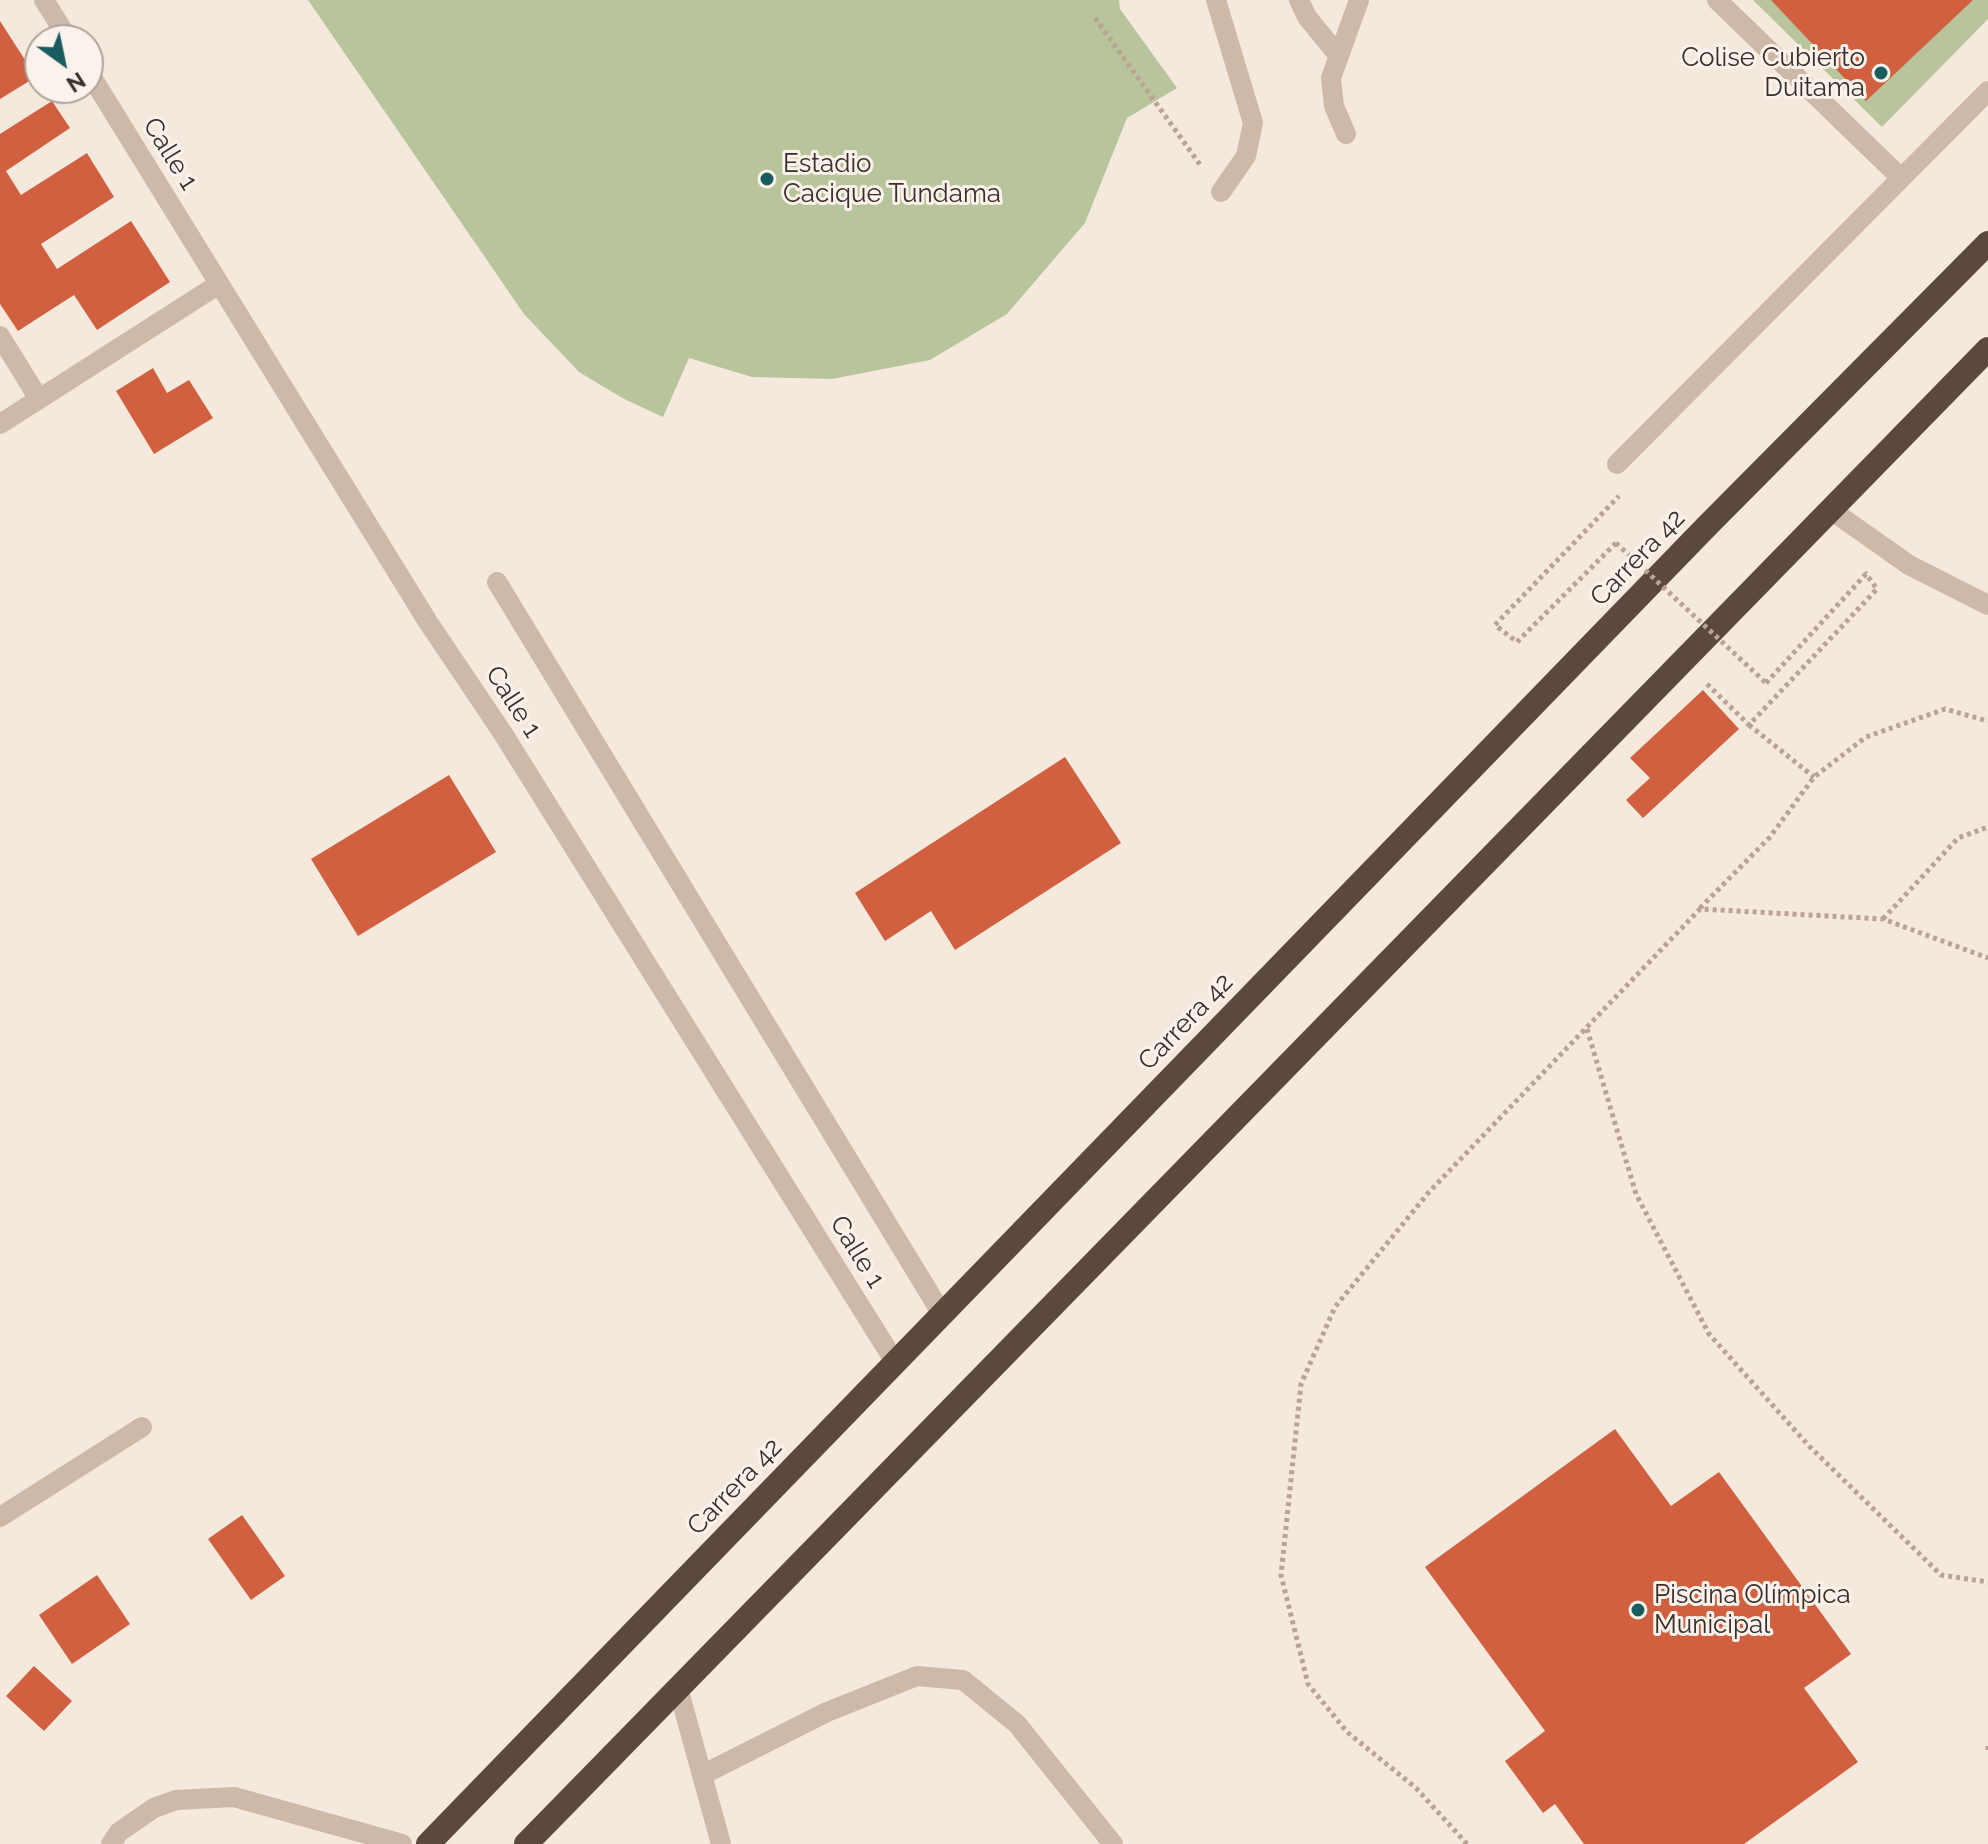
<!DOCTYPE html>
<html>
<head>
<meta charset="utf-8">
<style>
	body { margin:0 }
	#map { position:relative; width:1988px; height:1844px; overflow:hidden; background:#f5e9de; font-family:Raleway,sans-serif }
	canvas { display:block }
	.north { position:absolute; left:24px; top:24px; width:80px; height:80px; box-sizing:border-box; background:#fbf3eb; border:2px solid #aea49d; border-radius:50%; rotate:147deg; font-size:22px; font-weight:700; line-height:32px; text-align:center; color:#3a2e29 }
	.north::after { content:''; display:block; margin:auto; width:28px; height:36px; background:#1a5d60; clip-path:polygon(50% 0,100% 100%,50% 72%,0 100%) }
</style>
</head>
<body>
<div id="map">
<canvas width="1988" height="1844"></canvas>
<div class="north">N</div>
</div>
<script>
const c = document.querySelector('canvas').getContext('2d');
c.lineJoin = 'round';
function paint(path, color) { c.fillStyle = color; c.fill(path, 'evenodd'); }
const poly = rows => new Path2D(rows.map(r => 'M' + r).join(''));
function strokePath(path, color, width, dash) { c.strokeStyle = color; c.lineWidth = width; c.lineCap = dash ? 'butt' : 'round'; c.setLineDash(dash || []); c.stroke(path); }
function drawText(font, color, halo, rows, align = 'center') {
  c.font = font + ' Raleway,sans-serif'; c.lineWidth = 6; c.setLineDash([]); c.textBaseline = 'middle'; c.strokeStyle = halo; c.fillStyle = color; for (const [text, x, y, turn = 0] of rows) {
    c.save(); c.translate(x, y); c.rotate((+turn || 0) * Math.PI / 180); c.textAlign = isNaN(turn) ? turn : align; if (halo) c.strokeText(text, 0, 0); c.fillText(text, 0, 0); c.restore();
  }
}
paint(poly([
	[308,0,1119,0,1120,9,1177,88,1127,118,1085,223,1007,314,930,360,832,379,752,377,689,358,663,417,624,399,579,372,524,314],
	[1753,0,1988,0,1988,19,1882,127]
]), '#b8c59c');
paint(poly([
	[1771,0,1973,0,1866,101],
	[0,21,36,77,0,99],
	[52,101,70,128,6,171,21,195,87,153,114,197,41,244,57,269,131,221,170,282,97,330,74,295,18,331,0,304,0,134],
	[153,368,167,393,189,380,213,418,154,454,116,391],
	[1703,690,1739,729,1643,818,1626,800,1650,778,1630,758],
	[1065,757,1121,843,955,950,931,911,885,941,855,893],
	[449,775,496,852,358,936,311,859],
	[1615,1429,1671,1506,1719,1472,1851,1654,1804,1688,1858,1762,1744,1844,1584,1844,1555,1804,1543,1813,1505,1761,1545,1731,1425,1567],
	[242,1515,285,1576,251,1600,208,1539],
	[97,1575,130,1624,72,1664,39,1615],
	[34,1666,72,1701,44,1731,6,1696]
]), '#d06040');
strokePath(poly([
	[1095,18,1201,166],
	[1616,543,1517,642,1495,625,1619,496],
	[1707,684,1749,725,1877,589,1866,574,1766,683],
	[1749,725,1814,777],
	[1700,908,1770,837,1814,777,1866,737,1945,709,1988,721],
	[1883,919,1958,838,1988,827],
	[1587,1029,1636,1194,1709,1334,1809,1446,1941,1575,1988,1582],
	[1988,1746,1988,1752],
	[1467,1844,1416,1788,1347,1732,1308,1684,1281,1575,1301,1384,1335,1307,1429,1192,1700,909,1883,919,1988,958]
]), '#baa392', 5, [4, 4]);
strokePath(poly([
	[1216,0,1253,123,1246,156,1221,192],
	[1299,0,1307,17,1338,55],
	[1717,0,1901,178],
	[1346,134,1334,106,1331,78,1359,0],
	[1617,464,1988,91],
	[497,582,942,1314],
	[0,1517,142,1427],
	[678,1688,721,1844],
	[702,1775,827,1712,917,1676,963,1680,1017,1724,1113,1844],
	[111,1844,119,1832,154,1808,176,1800,234,1797,402,1844]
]), '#ceb9a8', 20);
strokePath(poly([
	[44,0,69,40],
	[88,71,428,622,502,732,895,1362],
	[0,336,39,399],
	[0,424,219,284],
	[1831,510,1909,565,1988,605]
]), '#ceb9a8', 20);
strokePath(poly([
	[428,1844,1706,527,1988,243],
	[526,1844,1988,349]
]), '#5c483f', 24);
strokePath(poly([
	[1616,543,1766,683]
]), '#baa392', 5, [4, 4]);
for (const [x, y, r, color] of [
	[1881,73,8,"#1a5d60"],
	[767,179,8,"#1a5d60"],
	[1638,1610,8,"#1a5d60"]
]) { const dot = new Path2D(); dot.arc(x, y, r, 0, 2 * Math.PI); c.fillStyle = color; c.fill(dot); strokePath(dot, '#fbf3eb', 3); }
drawText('26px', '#3a2e29', '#fbf3eb', [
	["Colise Cubierto",1865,58,"right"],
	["Duitama",1865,88,"right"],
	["Estadio",783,164],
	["Cacique Tundama",783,194],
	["Piscina Olímpica",1654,1595],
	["Municipal",1654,1625]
], 'left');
drawText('26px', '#3a2e29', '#fbf3eb', [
	["Calle 1",170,154,58],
	["Carrera 42",1638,558,-46],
	["Calle 1",513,702,57],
	["Carrera 42",1186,1022,-46],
	["Calle 1",857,1252,58],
	["Carrera 42",735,1487,-46]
]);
</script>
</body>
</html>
